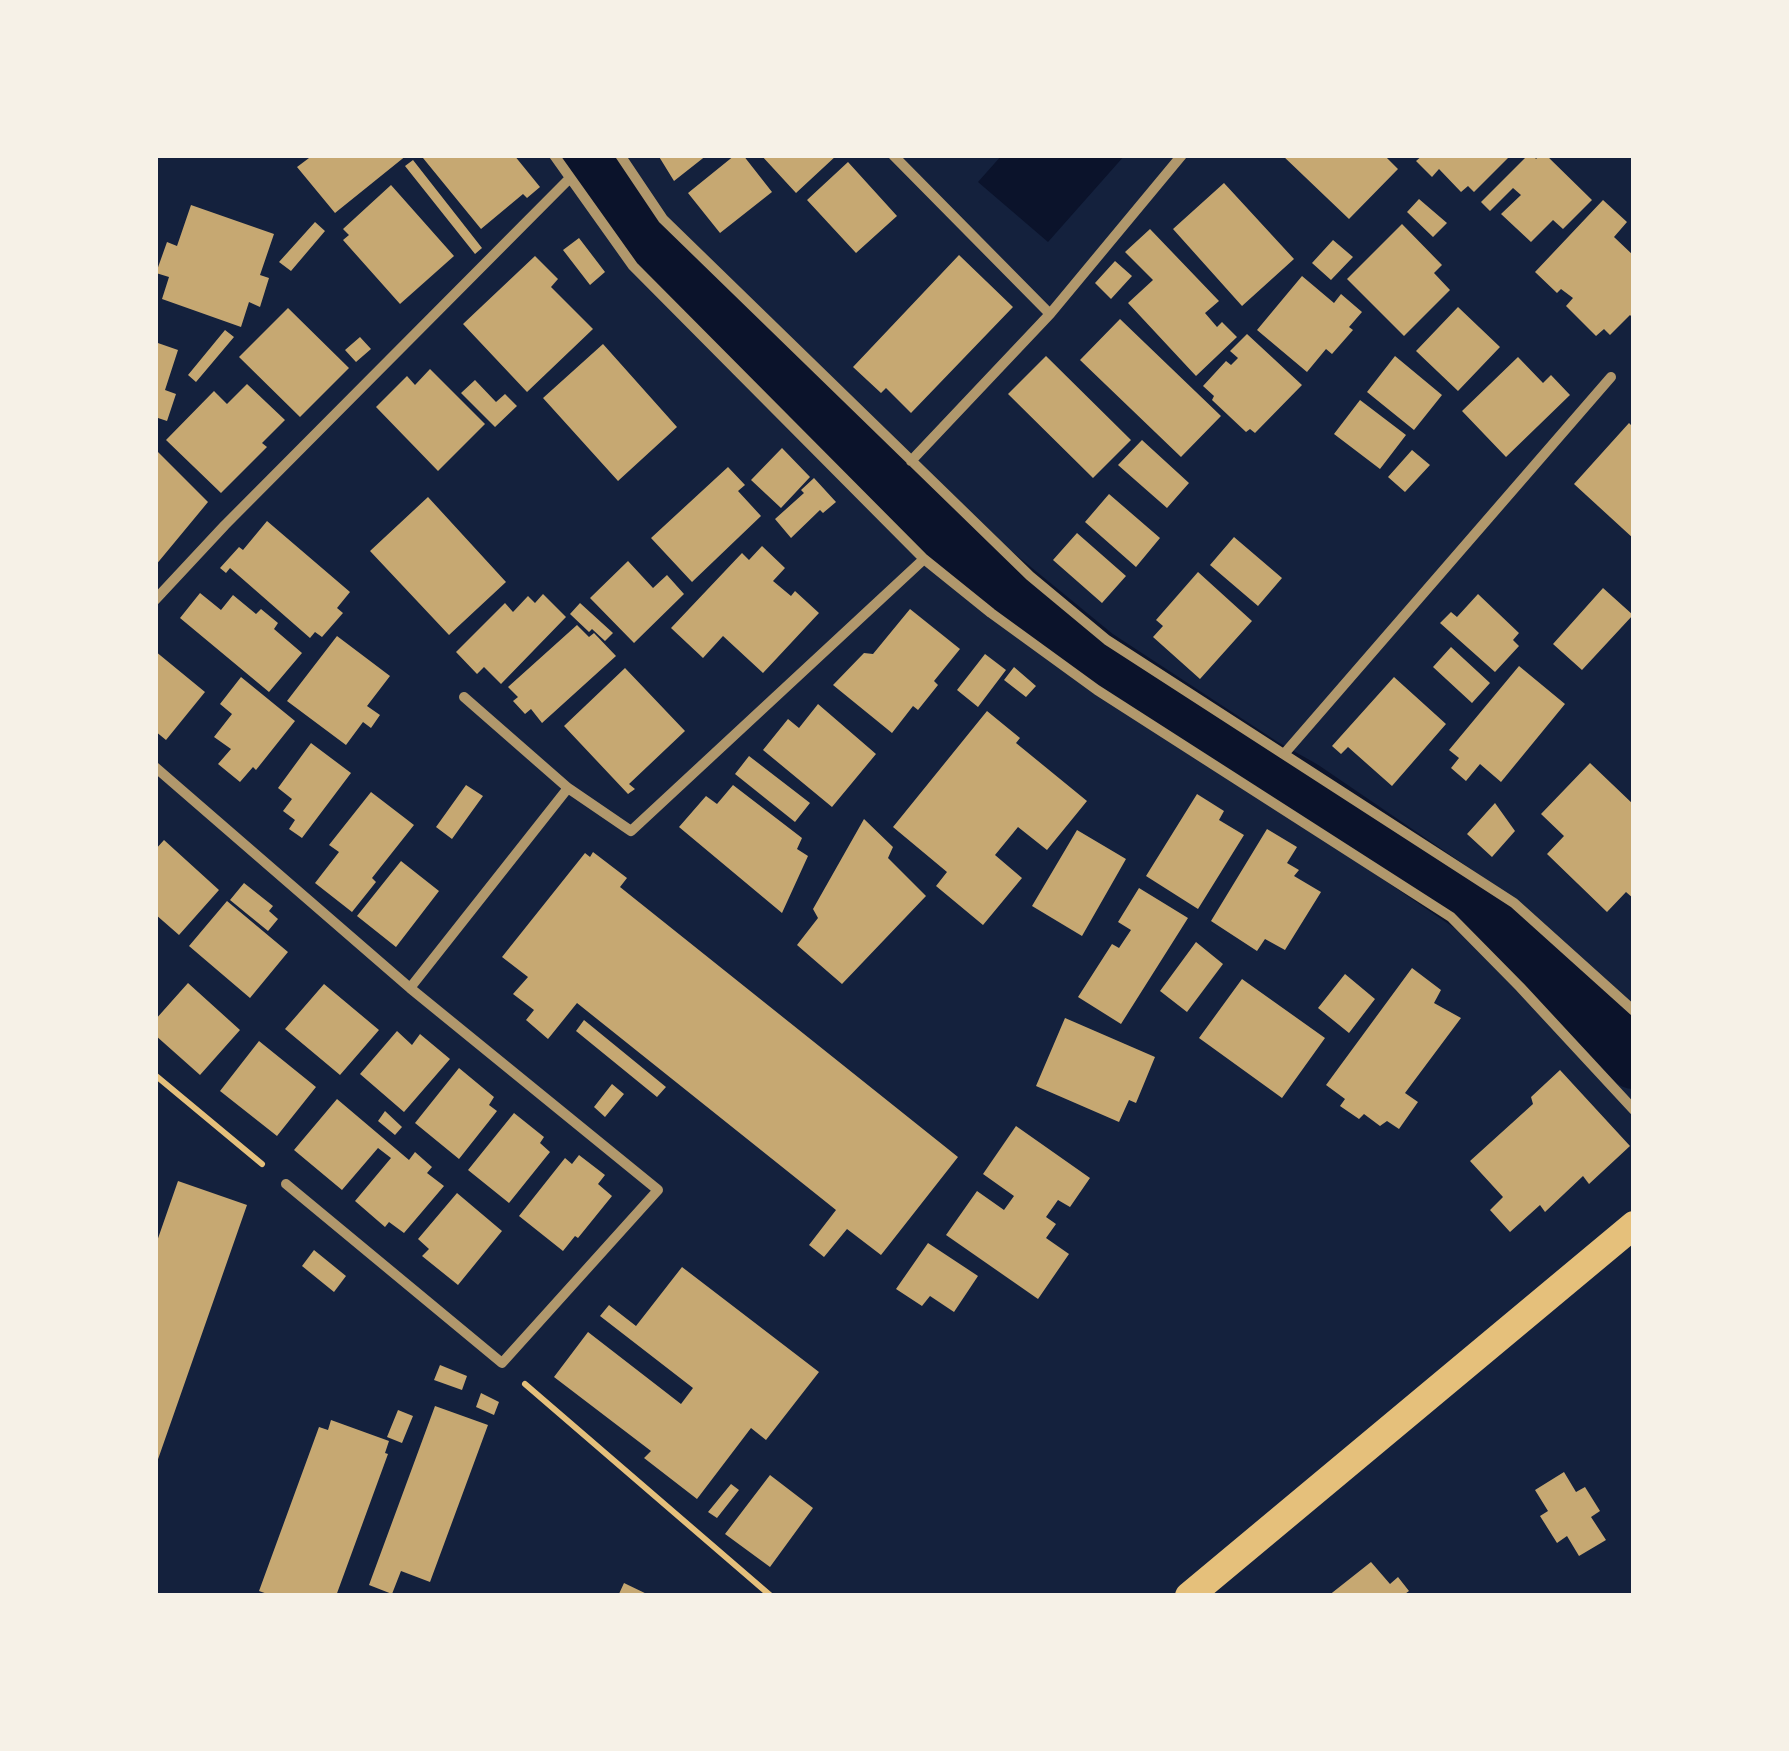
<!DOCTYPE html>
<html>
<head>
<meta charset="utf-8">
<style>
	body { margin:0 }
	#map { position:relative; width:1789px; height:1751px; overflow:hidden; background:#14213d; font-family:"Archivo Narrow",sans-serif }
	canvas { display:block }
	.frame { position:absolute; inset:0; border:158px solid #f6f1e7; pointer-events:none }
</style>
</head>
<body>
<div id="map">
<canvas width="1789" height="1751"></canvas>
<div class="frame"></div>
</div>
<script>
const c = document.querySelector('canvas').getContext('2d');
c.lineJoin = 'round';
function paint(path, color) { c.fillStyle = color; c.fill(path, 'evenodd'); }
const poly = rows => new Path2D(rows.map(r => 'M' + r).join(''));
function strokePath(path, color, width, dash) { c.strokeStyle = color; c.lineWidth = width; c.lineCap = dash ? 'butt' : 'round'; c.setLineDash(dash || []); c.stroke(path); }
paint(poly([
	[1002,155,1125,155,1048,242,978,182]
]), '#0b132b');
strokePath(poly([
	[587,155,632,223,886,473,941,531,1095,657,1263,767,1302,789,1503,926,1634,1060]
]), '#0b132b', 58);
paint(poly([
	[313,155,407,155,335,213,297,167],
	[427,155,514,155,540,187,527,198,523,194,481,229,423,158],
	[658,155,707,155,674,181],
	[735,155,743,155,772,192,720,233,688,193],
	[761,155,837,155,796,193],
	[1282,155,1384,155,1398,169,1349,219],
	[1423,155,1511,155,1474,192,1468,186,1461,192,1439,169,1432,177,1416,161],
	[1528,155,1533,155,1536,159,1540,155,1546,155,1592,200,1563,229,1553,220,1531,242,1501,214,1521,195,1513,188,1490,211,1481,202],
	[413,160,482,248,475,254,405,166],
	[848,162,897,216,856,253,807,200],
	[1224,183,1294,259,1242,306,1173,229],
	[391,185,454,256,400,304,343,240,349,235,343,229],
	[1419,199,1447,223,1433,237,1407,212],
	[1603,200,1627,222,1614,237,1634,256,1634,319,1630,315,1610,335,1604,329,1596,336,1566,306,1573,298,1561,289,1557,293,1535,272],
	[191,205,274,234,260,275,269,278,260,307,249,302,241,327,162,299,169,277,156,273,167,242,177,246],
	[315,222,325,231,291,271,279,262],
	[1402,224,1442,265,1434,273,1450,290,1404,336,1347,279],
	[1150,229,1219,301,1205,313,1217,327,1222,322,1237,337,1196,376,1128,303,1153,280,1125,252],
	[579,238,605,272,590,285,563,250],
	[1333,240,1353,257,1331,280,1312,263],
	[959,255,1013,307,911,413,886,388,881,393,853,367],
	[535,256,558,279,551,287,593,329,527,392,463,324],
	[1115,261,1132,276,1111,299,1095,283],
	[1302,276,1334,303,1341,294,1362,312,1349,327,1353,330,1332,354,1326,349,1307,372,1257,330],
	[1458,307,1500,347,1458,391,1416,351],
	[288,308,349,368,300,417,239,357],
	[1120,319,1221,416,1181,457,1080,360],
	[225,330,234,337,196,382,188,375],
	[1247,334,1302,385,1255,433,1250,429,1246,432,1212,400,1214,396,1203,386,1226,361,1231,365,1238,358,1230,351],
	[360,337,371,349,356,362,345,350],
	[155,342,178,350,165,390,176,394,167,421,155,417],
	[603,344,677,427,618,481,543,398],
	[1046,356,1131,440,1093,478,1008,394],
	[1395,356,1442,395,1414,430,1367,392],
	[1518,357,1543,383,1551,375,1570,395,1506,457,1462,411],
	[430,369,485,424,438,471,376,407,407,376,415,385],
	[475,380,496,402,505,394,517,406,495,427,461,393],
	[247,384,285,420,262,443,267,447,221,493,166,440,214,391,227,404],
	[1360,400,1406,435,1380,469,1334,434],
	[1629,423,1634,428,1634,539,1574,484],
	[1142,440,1189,483,1167,508,1118,465],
	[782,448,810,477,781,508,751,480],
	[1412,450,1430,465,1405,492,1388,477],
	[157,451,208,502,155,566,155,453],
	[728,467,745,485,738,491,761,516,692,582,651,538],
	[814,478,836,502,823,513,820,510,791,538,775,519,804,493,801,490],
	[1109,494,1160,538,1136,567,1085,522],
	[428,497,506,582,449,635,370,551],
	[267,521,350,592,337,608,343,613,322,637,315,632,310,638,230,568,226,573,220,568,239,547,243,550],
	[1077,533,1126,576,1102,603,1053,560],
	[1234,537,1282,578,1258,606,1210,565],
	[762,546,785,568,773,581,791,596,795,591,819,613,763,673,723,636,703,658,671,628,742,553,749,560],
	[628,561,653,588,667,575,684,594,634,643,590,598],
	[1198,572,1252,621,1200,679,1153,637,1163,626,1156,620],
	[1603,588,1633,615,1582,670,1553,644],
	[200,593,221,610,233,595,256,614,261,609,278,623,274,629,302,653,269,692,180,618],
	[543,594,566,617,501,684,484,667,477,674,456,652,505,603,513,612,528,596,535,603],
	[1478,594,1519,633,1513,640,1519,646,1495,672,1440,623,1451,612,1457,617],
	[580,603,613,633,605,641,592,629,589,632,570,614],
	[910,609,960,649,934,681,938,685,918,710,913,706,892,733,833,685,864,653,873,654],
	[577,625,589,637,594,633,616,656,542,723,531,709,525,714,513,701,518,697,508,687],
	[337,636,390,676,367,706,380,715,371,728,363,722,346,745,287,701],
	[1451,647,1490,683,1472,703,1433,667],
	[155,651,205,692,166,740,155,731],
	[985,654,1006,670,978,707,957,690],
	[1519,666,1565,704,1501,782,1480,764,1466,781,1451,768,1459,758,1449,750],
	[1014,667,1036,686,1026,697,1004,680],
	[625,668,685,731,629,784,635,789,628,794,564,726],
	[241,677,295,721,256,770,253,767,240,782,218,764,231,749,214,737,232,714,220,704],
	[1394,677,1446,724,1392,786,1348,747,1341,754,1332,746],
	[818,704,876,754,832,807,763,750,788,719,799,728],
	[987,711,1020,738,1016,743,1087,801,1047,850,1018,827,995,855,1022,878,983,925,936,886,947,872,893,827],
	[311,743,351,773,302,838,289,829,295,820,283,811,292,799,278,788],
	[749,756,810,803,795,822,735,774],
	[1590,763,1634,805,1634,899,1626,892,1607,912,1547,854,1564,836,1541,814],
	[466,785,483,796,452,839,436,827],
	[733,785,802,838,797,849,808,856,782,913,679,827,706,796,717,804],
	[371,792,414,825,372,878,376,882,352,912,315,883,339,852,329,845],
	[1197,794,1224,811,1219,820,1244,835,1198,909,1146,876],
	[1495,803,1515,831,1492,857,1467,834],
	[864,819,893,847,888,858,926,896,842,984,797,945,818,918,813,909],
	[1267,829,1297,847,1287,863,1299,870,1294,876,1321,892,1285,950,1265,939,1257,951,1211,921],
	[1077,830,1126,859,1082,936,1032,906],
	[164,840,219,890,179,935,155,914,155,850],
	[593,852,627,878,620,887,958,1157,881,1255,847,1229,824,1257,809,1245,836,1210,577,1003,548,1039,526,1020,534,1010,513,994,528,977,502,957,585,853,590,857],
	[401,861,439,891,396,947,357,916],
	[244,883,273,906,269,911,278,919,268,931,230,900],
	[1139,888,1188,918,1121,1024,1078,997,1112,944,1119,948,1131,930,1118,922],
	[227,901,288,952,250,998,189,946],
	[1196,942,1223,964,1187,1012,1160,991],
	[1412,968,1441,990,1434,1003,1461,1018,1405,1093,1418,1102,1399,1129,1387,1121,1380,1126,1364,1114,1359,1119,1340,1106,1345,1099,1326,1085],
	[1345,974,1375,999,1349,1033,1318,1008],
	[1242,979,1325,1038,1282,1098,1199,1038],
	[188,983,240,1030,200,1075,155,1035,155,1020],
	[324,984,379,1030,340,1075,285,1029],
	[1065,1018,1155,1057,1136,1103,1129,1100,1119,1122,1036,1086],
	[584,1020,666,1087,657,1097,576,1031],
	[397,1031,412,1045,420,1034,450,1059,404,1112,360,1074],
	[259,1041,316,1087,277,1136,220,1091],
	[459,1068,494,1097,489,1105,497,1111,459,1159,415,1123],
	[1560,1070,1630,1146,1589,1184,1583,1176,1545,1212,1540,1205,1510,1232,1490,1210,1503,1197,1470,1161,1533,1104,1531,1097],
	[612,1084,624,1094,605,1117,594,1107],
	[337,1099,409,1160,415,1152,432,1167,427,1173,444,1186,404,1233,389,1222,385,1227,355,1201,391,1158,378,1148,342,1190,294,1150],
	[385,1111,402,1127,395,1135,378,1121],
	[514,1113,544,1137,540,1143,550,1152,509,1203,468,1170],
	[1016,1126,1090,1178,1070,1207,1058,1200,1046,1217,1056,1224,1046,1238,1069,1254,1038,1299,946,1235,977,1191,1004,1210,1014,1196,983,1174],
	[579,1155,605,1175,598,1184,612,1196,578,1238,575,1236,563,1251,519,1216,565,1158,572,1164],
	[178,1181,247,1205,156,1465,155,1247],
	[457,1193,502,1231,458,1285,422,1256,429,1249,418,1239],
	[928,1243,978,1276,954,1312,930,1296,922,1306,896,1289],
	[314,1250,346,1276,334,1292,302,1266],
	[682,1267,819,1372,766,1440,751,1428,697,1499,644,1458,651,1451,554,1377,588,1332,681,1404,693,1388,600,1316,609,1305,636,1326],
	[440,1365,467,1376,462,1390,434,1380],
	[481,1393,499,1402,494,1415,476,1407],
	[435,1406,488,1425,430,1582,401,1571,392,1594,369,1585],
	[398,1410,413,1416,402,1443,387,1437],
	[331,1420,389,1441,385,1453,388,1454,336,1596,273,1596,259,1591,319,1427,328,1430],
	[1564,1472,1576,1492,1585,1487,1600,1511,1591,1517,1606,1540,1579,1556,1567,1536,1557,1543,1540,1516,1548,1511,1535,1490],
	[770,1475,813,1508,770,1567,725,1534],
	[731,1484,739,1490,717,1518,708,1512],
	[1371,1562,1390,1584,1398,1577,1409,1591,1402,1596,1328,1596],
	[624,1583,651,1596,618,1596]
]), '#c6a872');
strokePath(poly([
	[155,1075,262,1164],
	[525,1384,771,1596]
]), '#e5c07b', 6);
strokePath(poly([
	[554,155,633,266,924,559,991,613,1097,690,1451,917,1520,987,1634,1110],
	[620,155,663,219,1030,576,1107,640,1514,903,1634,1011],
	[893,155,1050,314],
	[911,461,1050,314,1182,155],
	[155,600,225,525,569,179],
	[464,697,568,788,631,831,924,559],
	[1284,754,1611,377],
	[155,767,410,988,658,1190,502,1363,286,1184],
	[410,988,568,788]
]), '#b1986c', 10);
strokePath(poly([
	[1189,1596,1634,1225]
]), '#e5c07b', 28);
</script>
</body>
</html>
